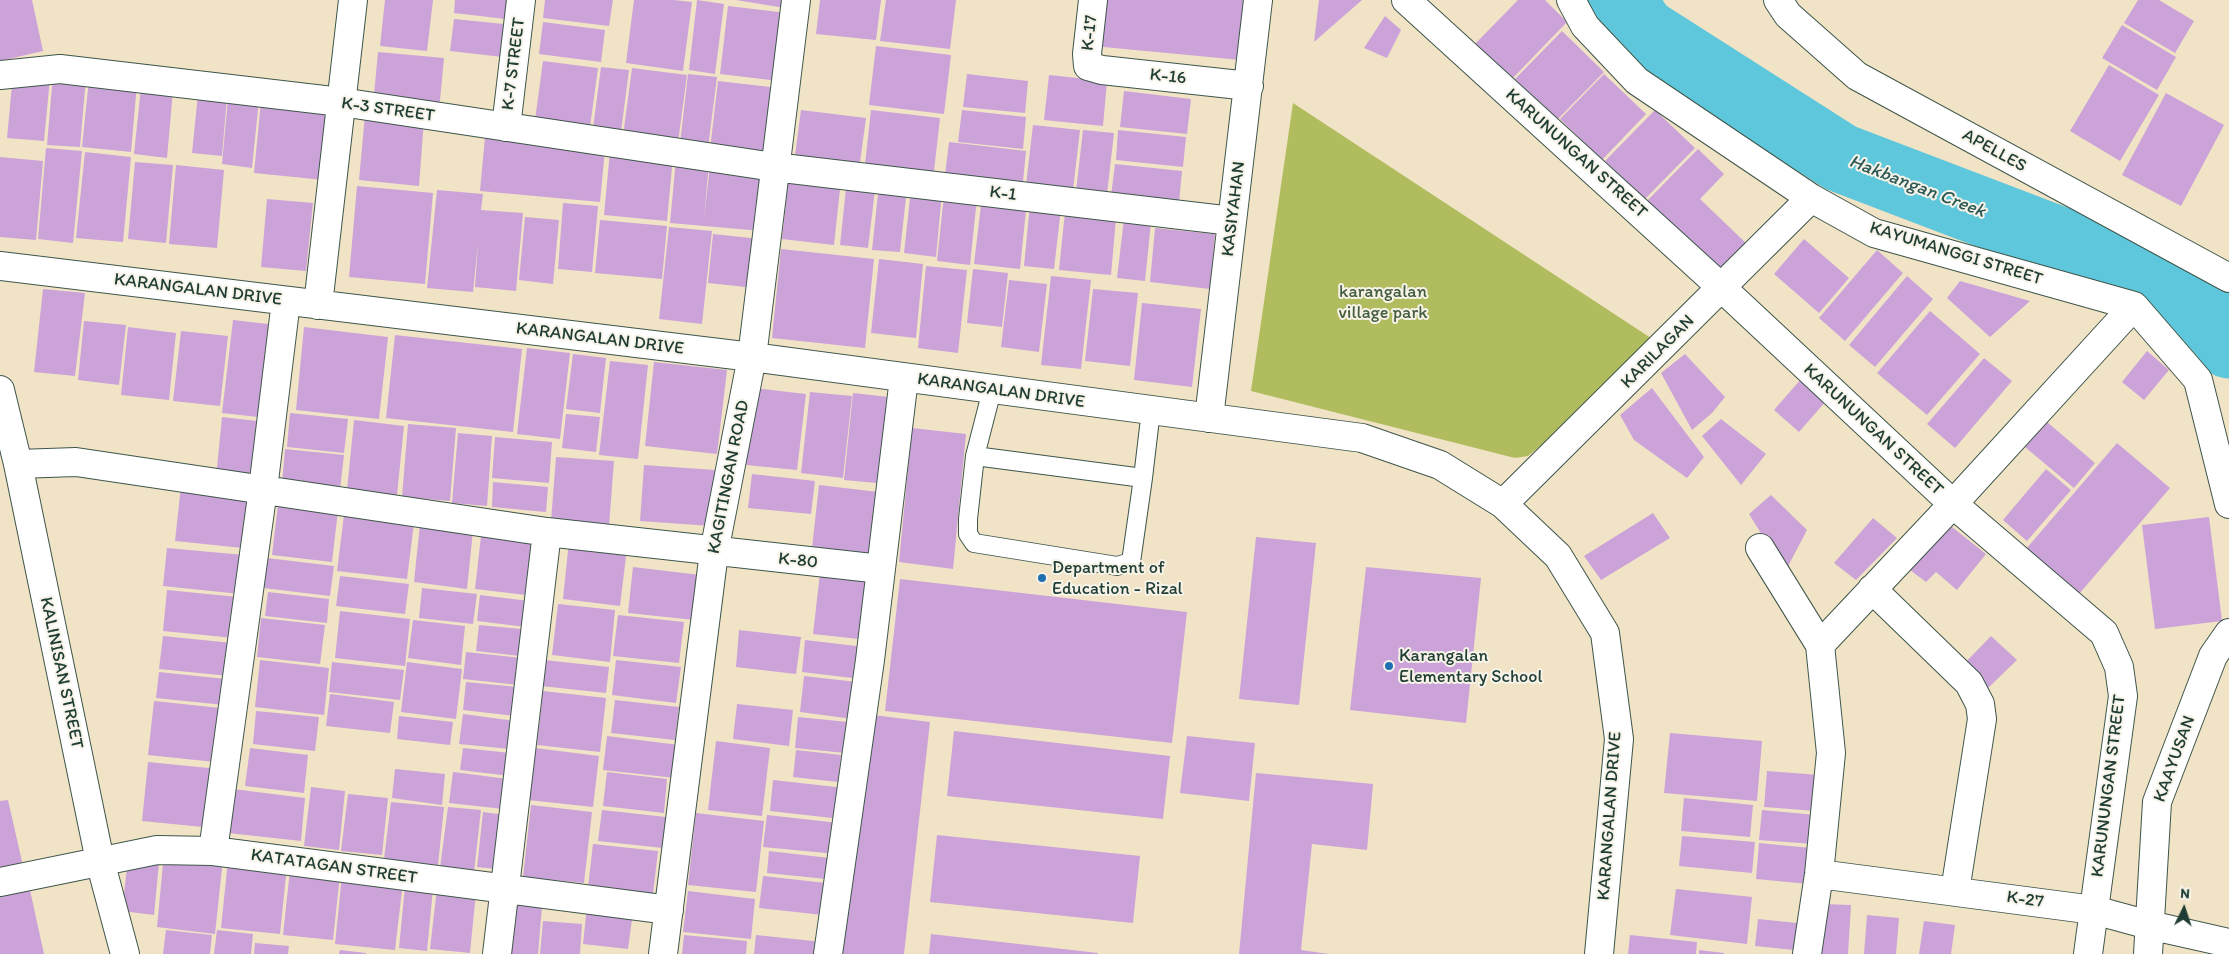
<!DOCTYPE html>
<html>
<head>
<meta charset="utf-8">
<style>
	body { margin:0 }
	#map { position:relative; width:2229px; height:954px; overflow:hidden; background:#f1e3c6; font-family:Itim,sans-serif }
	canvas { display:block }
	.north { position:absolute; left:2159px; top:884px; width:50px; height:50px; -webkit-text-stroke:4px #f7f3e8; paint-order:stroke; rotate:4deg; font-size:14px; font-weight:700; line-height:20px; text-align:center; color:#1f3d34 }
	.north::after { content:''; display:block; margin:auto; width:18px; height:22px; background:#1f3d34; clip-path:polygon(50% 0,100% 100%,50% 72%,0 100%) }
</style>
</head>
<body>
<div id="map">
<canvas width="2229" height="954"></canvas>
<div class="north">N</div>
</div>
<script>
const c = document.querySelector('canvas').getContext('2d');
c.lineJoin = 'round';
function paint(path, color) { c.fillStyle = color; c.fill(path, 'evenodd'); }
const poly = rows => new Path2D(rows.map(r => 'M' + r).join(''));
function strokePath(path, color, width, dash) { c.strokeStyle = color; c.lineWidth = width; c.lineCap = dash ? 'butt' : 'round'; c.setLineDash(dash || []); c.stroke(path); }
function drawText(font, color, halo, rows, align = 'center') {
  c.font = font + ' Itim,sans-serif'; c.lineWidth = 4; c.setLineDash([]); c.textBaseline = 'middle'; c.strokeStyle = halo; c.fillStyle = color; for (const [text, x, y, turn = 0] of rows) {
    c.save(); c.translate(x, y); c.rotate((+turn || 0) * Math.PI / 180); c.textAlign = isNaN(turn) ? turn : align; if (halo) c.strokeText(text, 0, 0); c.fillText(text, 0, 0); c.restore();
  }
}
paint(poly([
	[1293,103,1663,346,1528,456,1515,458,1251,391]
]), '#b0bc5e');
strokePath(poly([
	[1621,0,1642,31,1841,158,2166,282,2196,303,2228,339,2229,344]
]), '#5fc7dc', 69);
paint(poly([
	[0,0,32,0,43,51,0,61],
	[385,0,433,0,427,51,380,46],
	[455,0,516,0,514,20,454,13],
	[545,0,613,0,609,26,543,18],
	[634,0,674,0,692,2,683,71,626,63],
	[697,0,724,4,715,74,689,70],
	[736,0,786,0,785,8],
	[820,0,881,0,876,40,816,34],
	[886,0,956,0,950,49,880,41],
	[1099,0,1258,0,1251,61,1093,46],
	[1319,0,1362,0,1314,42],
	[1518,0,1545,0,1567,22,1511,80,1474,45],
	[2138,0,2159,0,2194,21,2175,53,2124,23],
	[728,6,787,13,779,81,720,74],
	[1385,16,1401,30,1387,58,1364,48],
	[454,19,514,25,511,58,450,51],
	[543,22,605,30,601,62,539,54],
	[2122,25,2176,57,2157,90,2102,58],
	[1562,31,1604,72,1557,120,1515,79],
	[876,46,951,55,944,114,869,105],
	[378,52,444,58,439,111,373,105],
	[543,61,598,68,590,127,535,120],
	[2109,65,2159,95,2120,161,2070,131],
	[601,67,629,70,621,132,593,128],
	[632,68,687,75,677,150,622,143],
	[13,74,50,78,44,141,7,138],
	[688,74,717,77,708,148,680,144],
	[967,74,1028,81,1025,113,963,107],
	[1604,74,1646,114,1602,160,1560,119],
	[53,75,86,78,80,147,47,145],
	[1049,75,1107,81,1103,126,1044,120],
	[89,79,137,84,131,152,82,147],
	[718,81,779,88,770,156,710,149],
	[141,87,173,91,167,158,134,154],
	[1124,91,1191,99,1187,134,1120,127],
	[2166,93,2224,125,2181,206,2122,175],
	[198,94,227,97,222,156,192,153],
	[228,98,259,100,252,168,222,164],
	[261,101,331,107,324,180,254,173],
	[801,110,866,118,859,170,794,163],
	[871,110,940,118,933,180,864,173],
	[962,110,1026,117,1023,149,958,142],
	[1655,110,1695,148,1645,199,1605,161],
	[365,115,424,120,419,186,359,180],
	[1033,125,1080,130,1073,190,1026,185],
	[1083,130,1114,133,1107,194,1076,191],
	[1118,130,1186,137,1183,167,1116,160],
	[485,137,605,150,600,202,480,191],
	[949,142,1026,151,1022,192,944,183],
	[46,148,82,151,73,243,38,239],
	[1698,149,1724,174,1700,199,1749,246,1722,274,1646,202],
	[610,151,673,157,667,221,604,215],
	[85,152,131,157,123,242,76,238],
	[0,157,43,161,36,240,0,237],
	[676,159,709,162,704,219,710,165,768,170,762,231,670,223],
	[135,162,173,165,166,243,128,239],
	[1115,164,1182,171,1179,203,1111,196],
	[176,165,224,170,217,248,169,244],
	[789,174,841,180,834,245,782,239],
	[847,179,876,182,868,248,840,245],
	[879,184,907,188,900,252,872,250],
	[357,186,433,193,425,284,349,277],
	[911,189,942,192,936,257,904,253],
	[437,190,483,194,481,210,523,213,516,291,475,287,478,243,473,292,427,288],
	[944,195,977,198,970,265,937,261],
	[267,199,313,203,306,271,261,267],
	[563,203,598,206,592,272,558,269],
	[1030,204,1061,208,1054,269,1024,266],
	[981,205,1026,210,1020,269,974,264],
	[1065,212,1116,218,1111,275,1059,270],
	[525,217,559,220,553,284,519,280],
	[1124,219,1151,222,1145,281,1117,278],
	[600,220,667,226,662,279,595,273],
	[669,227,712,231,702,324,659,319],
	[1155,228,1215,234,1210,289,1150,282],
	[713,234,760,239,755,288,708,283],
	[1804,239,1849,278,1819,313,1774,274],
	[781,249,874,259,865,348,772,338],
	[1877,250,1903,273,1845,341,1819,318],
	[879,259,923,264,916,338,871,333],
	[926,266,967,270,958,353,918,348],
	[973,269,1008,273,1002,327,967,323],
	[1051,276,1091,280,1081,369,1041,365],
	[1907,276,1933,299,1875,367,1849,345],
	[1009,280,1047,284,1039,352,1001,347],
	[1960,281,2030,301,1990,337,1947,298],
	[43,289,85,293,75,376,34,372],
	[1093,289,1138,293,1130,366,1085,361],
	[1142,303,1201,309,1192,387,1134,380],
	[1930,311,1980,354,1927,415,1877,373],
	[233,320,277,325,267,418,222,413],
	[84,321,126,325,119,385,78,380],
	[128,327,176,333,169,400,121,395],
	[304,327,388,337,379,419,296,410],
	[181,331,228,336,220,406,173,401],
	[395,335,522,349,513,432,386,418],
	[527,348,570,353,560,439,517,434],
	[2147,351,2169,370,2144,400,2122,382],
	[573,354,606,358,600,413,566,409],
	[1685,354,1725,397,1712,413,1692,430,1661,373],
	[1984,358,2012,381,1955,448,1927,424],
	[610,361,648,365,638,459,599,455],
	[654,362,727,370,717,454,645,446],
	[1802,378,1827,400,1799,432,1774,410],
	[754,388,806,394,797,470,746,465],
	[1652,388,1704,457,1687,478,1634,440,1620,415],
	[810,392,852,396,843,478,801,473],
	[853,393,898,398,888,484,844,480],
	[290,413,348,419,344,453,287,447],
	[566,414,600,417,596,452,562,448],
	[222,417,266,422,260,483,216,478],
	[1721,419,1766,454,1741,485,1702,436],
	[354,420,404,426,397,495,347,490],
	[2047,422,2095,463,2074,488,2025,447],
	[408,424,456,428,450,501,402,497],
	[912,428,966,434,953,569,899,562],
	[458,433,492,436,487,506,452,503],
	[495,437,552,442,549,483,492,478],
	[2117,443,2170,488,2079,594,2026,549],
	[285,449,344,455,340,490,282,484],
	[556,457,614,461,609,526,551,521],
	[644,465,715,470,711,526,640,521],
	[2046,469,2071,490,2027,541,2003,520],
	[752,474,815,481,811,514,748,508],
	[493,482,548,487,546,512,492,507],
	[819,485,887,493,880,555,812,548],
	[181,486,248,493,243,548,175,541],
	[1771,495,1807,530,1785,572,1749,514],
	[279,496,339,502,332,562,272,555],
	[345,507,415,515,407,579,337,571],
	[1653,513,1670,538,1601,580,1584,556],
	[2209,517,2222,621,2155,629,2142,525],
	[1873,518,1897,538,1856,580,1834,563],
	[1947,523,1986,554,1957,590,1936,572,1926,582,1906,567],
	[420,524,473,531,467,589,414,582],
	[481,536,541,542,535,596,475,589],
	[1256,537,1316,543,1299,705,1239,699],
	[569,541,627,548,620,606,563,599],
	[167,548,244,555,240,594,163,586],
	[267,558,334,566,330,596,263,588],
	[633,567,700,575,694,620,628,613],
	[1366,567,1481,578,1466,723,1350,710],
	[820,573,866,578,859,639,813,634],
	[340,576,409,584,405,614,336,606],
	[900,579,1187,612,1172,743,885,711],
	[422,588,477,594,473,624,419,618],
	[167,590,238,597,234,638,163,631],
	[268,592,329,599,327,623,265,616],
	[480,595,537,602,534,628,477,621],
	[558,604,615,610,610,662,552,655],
	[340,611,410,619,405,666,335,658],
	[618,615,684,622,679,663,613,656],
	[261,618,325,625,320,664,257,657],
	[413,620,465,626,461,665,408,658],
	[479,625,532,630,529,657,476,651],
	[739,630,801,637,796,674,736,667],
	[163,636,232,643,229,676,159,669],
	[1991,636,2017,660,1987,689,1962,666],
	[805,640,865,647,861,679,802,672],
	[466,652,531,659,528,686,463,679],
	[260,660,329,668,324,715,255,707],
	[544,660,609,667,606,693,541,686],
	[616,660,681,667,676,703,612,695],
	[332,662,404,670,400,700,329,692],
	[407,662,462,669,456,719,401,712],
	[159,672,226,679,224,705,156,698],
	[804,676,857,682,853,719,800,712],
	[466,682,528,688,524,717,463,710],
	[543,691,606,698,600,752,537,745],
	[330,694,394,702,390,733,326,726],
	[615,700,679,707,675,740,611,733],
	[154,701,230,709,224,763,148,755],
	[737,704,793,710,789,746,733,739],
	[256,711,319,717,315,751,253,744],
	[463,714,523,722,520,750,459,744],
	[865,714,930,722,904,954,838,954],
	[399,716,453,722,450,745,397,739],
	[798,717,848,722,845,753,795,748],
	[954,731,1170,756,1163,819,947,796],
	[1670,733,1762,741,1757,801,1664,793],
	[607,736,679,745,675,778,603,770],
	[1187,736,1255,743,1249,801,1180,793],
	[716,741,770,748,762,816,708,810],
	[250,748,308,755,304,793,245,786],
	[463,748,520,754,518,777,460,770],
	[535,748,599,756,593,807,528,800],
	[796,750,841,755,838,782,793,777],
	[148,762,219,769,213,828,142,821],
	[395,769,445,774,442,805,392,798],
	[1767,771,1819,775,1816,811,1764,807],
	[453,772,516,780,512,810,449,803],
	[607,772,667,779,664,813,603,806],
	[1256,773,1373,784,1367,850,1312,844,1301,950,1329,954,1239,954],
	[773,780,845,788,841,819,770,811],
	[311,787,345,791,339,850,304,846],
	[233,789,305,798,301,841,228,833],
	[348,794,388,798,382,855,341,851],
	[1684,798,1753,805,1750,837,1681,831],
	[8,800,23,866,0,870,0,801],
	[391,802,444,807,438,865,384,859],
	[531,805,592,812,584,883,523,877],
	[448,807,481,810,474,872,440,868],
	[602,810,666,817,663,848,598,841],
	[1762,810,1816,815,1813,844,1759,840],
	[483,812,513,816,506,870,477,867],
	[696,813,764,821,756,892,688,885],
	[767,815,839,823,836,854,763,847],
	[937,835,1140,856,1133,923,930,902],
	[1682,836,1755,842,1752,873,1679,866],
	[1759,843,1811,848,1808,884,1756,879],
	[593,844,658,851,653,894,588,887],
	[769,851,838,859,836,880,767,873],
	[164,853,223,859,215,934,157,927],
	[128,859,159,863,154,915,122,911],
	[228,860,287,866,280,934,221,928],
	[290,870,340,875,333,940,283,935],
	[342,875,403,882,395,950,335,944],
	[763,876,835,884,832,916,759,908],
	[28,881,44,954,0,954,0,886],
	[405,886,433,889,427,951,399,948],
	[437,888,476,892,470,953,430,949],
	[1676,889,1752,897,1747,944,1670,935],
	[688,891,755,899,751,939,683,932],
	[507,893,543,895,538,954,502,954],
	[1823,904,1851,905,1848,954,1821,954],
	[587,906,633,912,628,949,583,944],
	[1867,915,1899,918,1896,954,1864,954],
	[1758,919,1807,924,1804,951,1755,946],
	[543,921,582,924,580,954,540,954],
	[1924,921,1955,925,1951,954,1919,954],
	[166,930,212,935,210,954,163,954],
	[217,930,253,934,251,954,214,954],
	[931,934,1098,953,1098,954,929,954],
	[684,935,747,941,746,954,682,954],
	[756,935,823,942,822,954,754,954],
	[1630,935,1697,942,1696,954,1628,954],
	[255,943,289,946,288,954,254,954],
	[340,950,366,953,366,954,339,954],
	[1699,950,1724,953,1724,954,1699,954]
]), '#cca3d9');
const lane = poly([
	[975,456,1143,478,1131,562,1117,566,974,543,968,534,968,519,975,456,992,390],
	[1143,478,1151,410]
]);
const street = poly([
	[1093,0,1087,54,1088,66,1102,70,1249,86],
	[1406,0,1722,288,1953,504,2104,633,2119,667,2123,696,2088,954],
	[1571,0,1585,26,1637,81,1811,198,1874,233,2134,306,2198,380,2229,504],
	[1778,0,1788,15,1857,76,2229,278],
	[0,75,60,69,341,102,774,167,1232,221],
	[506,127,521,0],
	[0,266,752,357,1362,438,1440,465,1503,504,1558,556,1605,633,1619,739,1599,954],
	[318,305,353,0],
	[0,390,18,464,100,861,125,954],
	[1209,418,1258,0],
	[18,464,76,462,547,532,881,569],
	[1503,504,1811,198],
	[1760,548,1820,645,1831,753,1819,874,1807,954],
	[1872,589,1969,683,1980,704,1982,719,1955,891],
	[1820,645,1953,504,2134,306],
	[213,851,263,489,286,301],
	[1819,874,2094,910,2149,925,2229,943],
	[0,882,157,850,213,851,669,910],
	[497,954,547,532],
	[663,954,714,552,752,357,796,0],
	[828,954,870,660,904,378],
	[2148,954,2157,802,2213,656,2229,633]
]);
strokePath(lane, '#3e564a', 20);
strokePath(street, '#3e564a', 30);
strokePath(lane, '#fff', 18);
strokePath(street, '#fff', 28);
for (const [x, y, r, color] of [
	[1042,578,5,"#1f6fb2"],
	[1389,666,5,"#1f6fb2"]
]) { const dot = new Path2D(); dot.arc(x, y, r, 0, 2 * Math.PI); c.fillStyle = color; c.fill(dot); strokePath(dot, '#f7f3e8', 2); }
drawText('18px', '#1f3d34', '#f7f3e8', [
	["K-17",1090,33,-84],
	["K-7 STREET",514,64,-83],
	["K-16",1168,77,6],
	["K-3 STREET",388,110,8],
	["APELLES",1994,151,29],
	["KARUNUNGAN STREET",1576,154,42],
	["K-1",1003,194,7],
	["KASIYAHAN",1234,209,-83],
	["KAYUMANGGI STREET",1956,254,17],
	["KARANGALAN DRIVE",198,290,7],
	["KARANGALAN DRIVE",600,339,7],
	["KARILAGAN",1658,352,-45],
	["KARANGALAN DRIVE",1001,391,8],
	["KARUNUNGAN STREET",1873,430,43],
	["KAGITINGAN ROAD",729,477,-79],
	["K-80",798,561,6],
	["KALINISAN STREET",61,673,78],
	["KAAYUSAN",2175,759,-70],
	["KARUNUNGAN STREET",2109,786,-83],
	["KARANGALAN DRIVE",1610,816,-86],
	["KATATAGAN STREET",334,867,8],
	["K-27",2025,900,8]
]);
drawText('18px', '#435d3e', '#f7f3e8', [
	["karangalan",1383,292],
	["village park",1383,313]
]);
drawText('18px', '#1f3d34', '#f7f3e8', [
	["Department of",1052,568],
	["Education - Rizal",1052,589],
	["Karangalan",1399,656],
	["Elementary School",1399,677]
], 'left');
drawText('italic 19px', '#2c5956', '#f7f3e8', [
	["Hakbangan Creek",1917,187,21]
]);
</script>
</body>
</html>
